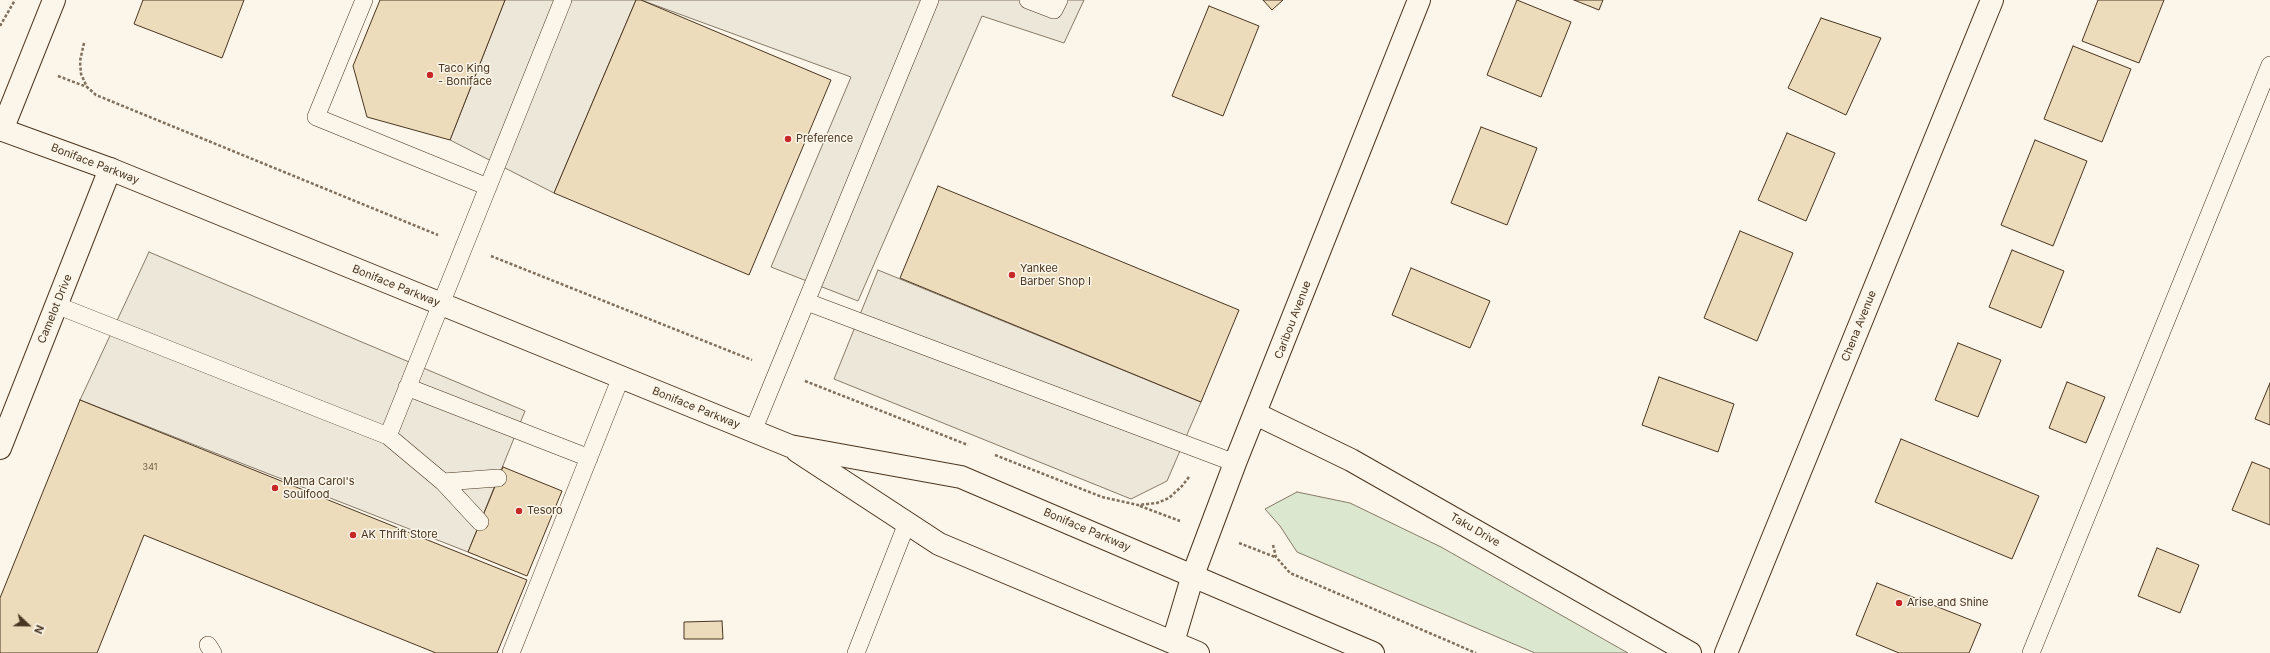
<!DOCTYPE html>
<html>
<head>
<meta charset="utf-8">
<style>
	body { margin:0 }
	#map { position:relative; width:2270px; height:653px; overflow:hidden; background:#fbf6e9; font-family:Inter,sans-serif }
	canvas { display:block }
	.north { position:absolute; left:8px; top:605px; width:40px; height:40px; -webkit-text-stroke:3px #fbf6e9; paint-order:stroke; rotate:112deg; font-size:11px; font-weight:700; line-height:16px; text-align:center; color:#4a3520 }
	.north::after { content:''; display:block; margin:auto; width:14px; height:18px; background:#4a3520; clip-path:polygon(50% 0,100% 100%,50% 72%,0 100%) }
</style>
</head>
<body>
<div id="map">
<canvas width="2270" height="653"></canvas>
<div class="north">N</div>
</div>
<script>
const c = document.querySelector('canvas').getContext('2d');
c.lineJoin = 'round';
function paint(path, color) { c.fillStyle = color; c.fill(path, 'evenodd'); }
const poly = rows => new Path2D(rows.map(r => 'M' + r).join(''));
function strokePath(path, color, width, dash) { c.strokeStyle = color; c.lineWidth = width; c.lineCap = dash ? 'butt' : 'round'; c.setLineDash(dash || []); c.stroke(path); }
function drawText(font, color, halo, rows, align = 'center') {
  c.font = font + ' Inter,sans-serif'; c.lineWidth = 3; c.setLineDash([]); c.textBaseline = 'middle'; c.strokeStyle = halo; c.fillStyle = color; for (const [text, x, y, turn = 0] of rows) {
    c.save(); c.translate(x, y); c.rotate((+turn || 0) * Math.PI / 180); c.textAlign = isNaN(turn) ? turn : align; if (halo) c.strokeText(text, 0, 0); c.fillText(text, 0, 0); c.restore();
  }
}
const green = poly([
	[1297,492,1350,503,1441,547,1628,653,1535,653,1297,552,1280,526,1265,509,1297,492]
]);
paint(green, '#dce7d0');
strokePath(green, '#887966', 1);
const parking = poly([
	[505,0,636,0,554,193,450,140,505,0],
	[641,0,1084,0,1064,43,982,16,858,301,771,267,851,77,641,0],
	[149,252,525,411,468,552,80,400,149,252],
	[878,270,1201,402,1167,481,1131,499,834,379,878,270]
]);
paint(parking, '#ede7d9');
strokePath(parking, '#887966', 1);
const building = poly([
	[143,0,244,0,222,58,134,24,143,0],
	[380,0,505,0,450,140,367,117,353,66,380,0],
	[636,0,641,0,831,80,749,275,554,193,636,0],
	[1263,0,1283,0,1272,10,1263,0],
	[1517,0,1571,22,1541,97,1487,75,1517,0],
	[1574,0,1603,0,1599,10,1574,0],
	[2098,0,2164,0,2139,63,2082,41,2098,0],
	[1209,6,1259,26,1223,116,1172,96,1209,6],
	[1821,18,1881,38,1846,115,1788,88,1821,18],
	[2073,46,2131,69,2102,142,2044,119,2073,46],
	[1481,127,1537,148,1507,225,1451,203,1481,127],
	[1787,133,1835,153,1806,221,1758,200,1787,133],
	[2035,140,2087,161,2053,246,2001,225,2035,140],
	[938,186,1239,310,1201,402,900,278,938,186],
	[1740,231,1793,253,1757,341,1704,318,1740,231],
	[2012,250,2064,271,2041,328,1989,307,2012,250],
	[1411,268,1490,301,1470,348,1392,315,1411,268],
	[1958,343,2001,360,1978,417,1935,400,1958,343],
	[1659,377,1734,404,1718,452,1642,425,1659,377],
	[2067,382,2105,397,2086,443,2049,428,2067,382],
	[2270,383,2270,425,2255,419,2270,383],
	[80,400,527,580,497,653,436,653,144,535,97,653,0,653,0,598,80,400],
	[1901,439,2039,496,2012,559,1875,502,1901,439],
	[2252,462,2270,469,2270,525,2232,510,2252,462],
	[503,467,562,491,527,576,468,552,503,467],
	[2157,548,2199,565,2180,613,2138,596,2157,548],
	[1877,583,1981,624,1969,653,1899,653,1856,635,1877,583],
	[722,621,723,639,684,639,684,622,722,621]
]);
paint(building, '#ecdcbc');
strokePath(building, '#4a3520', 1);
const service = poly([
	[364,0,316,117,488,187],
	[1028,0,1054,10,1059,0],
	[807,302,1235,463],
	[56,305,388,436,563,0],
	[407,387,589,458],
	[753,431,930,0],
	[388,436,443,482],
	[480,522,443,482,498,478],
	[208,645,213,653],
	[511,653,621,377],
	[856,653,907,523],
	[2031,653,2270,65]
]);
const minor = poly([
	[2,130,54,0],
	[1256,414,1351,460,1690,653],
	[0,448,110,169],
	[1173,642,1193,575,1235,463,1419,0],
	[1726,653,1992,0]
]);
const primary = poly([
	[0,129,110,169,790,446,961,477,1373,653],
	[797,451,939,544,1198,653]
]);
strokePath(service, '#4a3520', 18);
strokePath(minor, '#4a3520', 24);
strokePath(primary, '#4a3520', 24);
strokePath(poly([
	[0,26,15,0],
	[84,43,80,61,81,74,87,87,96,95,438,235],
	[58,76,87,87],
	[491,256,752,360],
	[805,381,968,445],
	[995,455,1102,497,1138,505,1157,503,1169,498,1182,486,1189,477],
	[1140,506,1180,521],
	[1239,543,1275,557],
	[1273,545,1276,557,1290,573,1476,653]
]), '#7f6f5c', 2.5, [3, 2]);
strokePath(service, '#fbf6e9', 17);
strokePath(minor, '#fbf6e9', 22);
strokePath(primary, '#fbf6e9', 22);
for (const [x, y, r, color] of [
	[430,75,4,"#c62828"],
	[788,139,4,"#c62828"],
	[1012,275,4,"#c62828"],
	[275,488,4,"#c62828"],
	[519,511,4,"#c62828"],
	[353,535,4,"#c62828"],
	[1899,603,4,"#c62828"]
]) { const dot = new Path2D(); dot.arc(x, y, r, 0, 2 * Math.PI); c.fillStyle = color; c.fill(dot); strokePath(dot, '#fbf6e9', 1.5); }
drawText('9px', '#725f47', null, [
	["341",150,467]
]);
drawText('11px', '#4a3520', '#fbf6e9', [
	["Taco King",438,69],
	["- Boniface",438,82],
	["Preference",796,139],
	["Yankee",1020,269],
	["Barber Shop I",1020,282],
	["Mama Carol's",283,482],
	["Soulfood",283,495],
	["Tesoro",527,511],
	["AK Thrift Store",361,535],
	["Arise and Shine",1907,603]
], 'left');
drawText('11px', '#4a3520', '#fbf6e9', [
	["Boniface Parkway",95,164,21],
	["Boniface Parkway",396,286,22],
	["Camelot Drive",55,309,-68],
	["Caribou Avenue",1293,320,-69],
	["Chena Avenue",1859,326,-68],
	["Boniface Parkway",696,408,22],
	["Boniface Parkway",1087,530,23],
	["Taku Drive",1475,530,30]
]);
</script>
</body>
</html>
